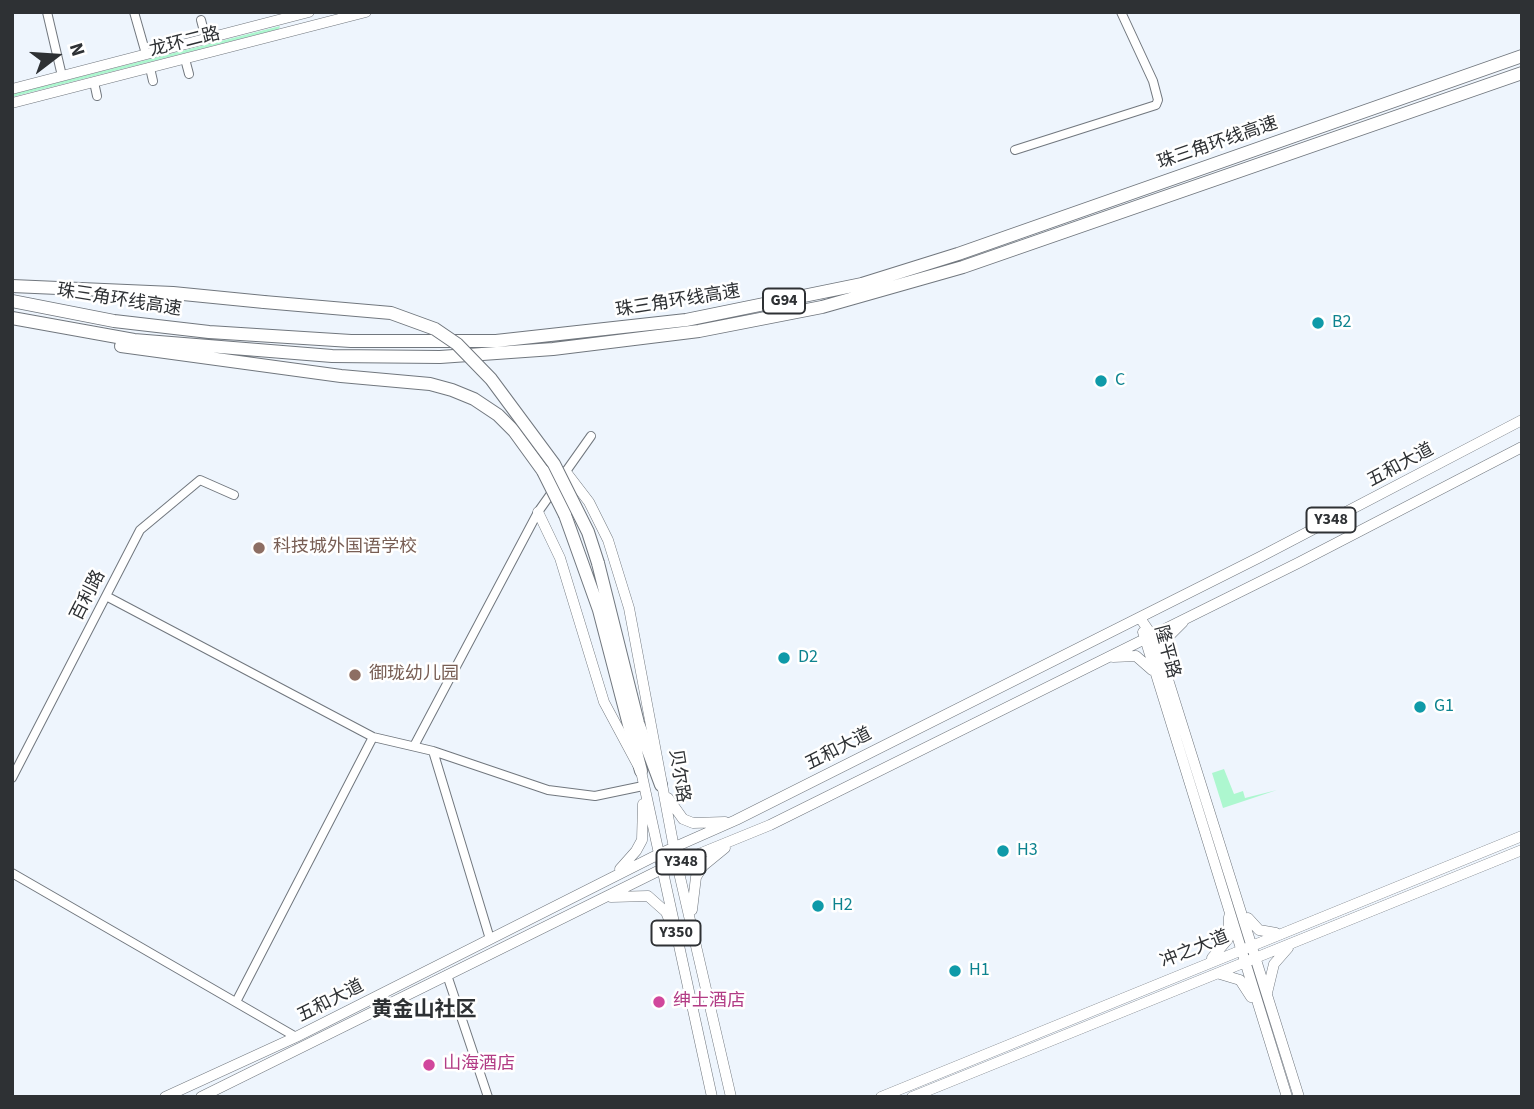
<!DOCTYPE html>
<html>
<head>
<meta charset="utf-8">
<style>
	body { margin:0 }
	#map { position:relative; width:1534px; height:1109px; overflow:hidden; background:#eef5fd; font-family:"Source Sans 3",sans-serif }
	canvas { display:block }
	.frame { position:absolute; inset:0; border:14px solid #2e3134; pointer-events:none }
	.north { position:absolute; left:21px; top:21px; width:70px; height:70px; -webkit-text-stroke:5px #fff; paint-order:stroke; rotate:73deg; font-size:19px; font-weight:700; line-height:28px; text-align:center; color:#2e3134 }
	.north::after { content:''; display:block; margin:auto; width:24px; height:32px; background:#2e3134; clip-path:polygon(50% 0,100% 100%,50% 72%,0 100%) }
</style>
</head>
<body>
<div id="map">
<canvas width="1534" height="1109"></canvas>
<div class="frame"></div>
<div class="north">N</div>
</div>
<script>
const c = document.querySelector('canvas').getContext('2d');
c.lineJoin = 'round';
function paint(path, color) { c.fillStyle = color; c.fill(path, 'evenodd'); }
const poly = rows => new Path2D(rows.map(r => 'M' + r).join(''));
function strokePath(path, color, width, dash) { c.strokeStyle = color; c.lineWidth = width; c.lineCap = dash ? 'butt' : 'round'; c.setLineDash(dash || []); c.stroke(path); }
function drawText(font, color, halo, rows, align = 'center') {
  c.font = font + ' "Source Sans 3","Noto Sans SC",sans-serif'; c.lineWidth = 5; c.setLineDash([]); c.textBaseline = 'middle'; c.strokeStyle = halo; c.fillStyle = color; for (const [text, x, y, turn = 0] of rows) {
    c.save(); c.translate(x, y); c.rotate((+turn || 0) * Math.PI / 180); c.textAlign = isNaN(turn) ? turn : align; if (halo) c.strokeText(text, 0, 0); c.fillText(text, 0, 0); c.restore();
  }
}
paint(poly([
	[280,26,279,29,12,97,12,94],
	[1224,769,1234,794,1243,791,1245,798,1277,790,1223,808,1212,773]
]), '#adf7cf');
const minor = poly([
	[47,12,62,76],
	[134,12,146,54],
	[201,20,206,39],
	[185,59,189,74],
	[150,68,153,81],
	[94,82,97,96],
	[1015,150,1156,105,1158,100,1153,81,1121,12],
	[562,477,591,436],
	[106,596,373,737,433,751,548,790,595,796,643,786],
	[414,746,538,512,555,488],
	[433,751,490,939],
	[12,778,140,530,200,480,234,495],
	[12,873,296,1037],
	[447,975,488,1097],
	[236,1002,373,737]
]);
const major = poly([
	[12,89,309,12],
	[12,103,366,12],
	[566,472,589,502,608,540,629,608,677,864,731,1097],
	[538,512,560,558,604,702,641,771,712,1097],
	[1140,618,1151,634,1165,670,1299,1097],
	[1143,632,1287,1097],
	[1113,657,1136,656,1152,670],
	[1165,662,1166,639,1183,622],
	[668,798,683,819,693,823,725,822],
	[620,869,636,851,642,840,643,804],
	[611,897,648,896,666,912,670,922],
	[692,910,696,877,703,866,725,848],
	[1248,918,1259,930,1276,933],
	[1212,958,1228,939,1229,917],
	[1220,974,1240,980,1251,997],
	[1267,993,1274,964,1288,948],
	[165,1097,296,1037,659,854,736,820,1260,557,1522,420],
	[201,1097,662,869,770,825,1298,563,1522,447],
	[881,1097,1522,836],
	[912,1097,1522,850]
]);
const highway = poly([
	[12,286,173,293,264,302],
	[12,301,114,321,209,332,351,341,496,341,686,320,862,284,958,254,1522,56],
	[12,318,134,340,332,356,440,357,553,349,699,331,822,307,963,267,1522,73],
	[121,346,341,376,430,384,452,390,474,399,498,415,514,431,543,471],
	[565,515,599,610,641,771],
	[598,563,638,723,661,785]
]);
strokePath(minor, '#71777e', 10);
strokePath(major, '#71777e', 11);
strokePath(highway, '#71777e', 14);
strokePath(minor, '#fff', 8);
strokePath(major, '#fff', 10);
strokePath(highway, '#fff', 12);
const highwayBridge = poly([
	[264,302,391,313,435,329,457,344,491,379,554,464,588,532,598,563],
	[543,471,565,515]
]);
strokePath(highwayBridge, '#71777e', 14, []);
strokePath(highwayBridge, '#fff', 12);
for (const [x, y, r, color] of [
	[1318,323,7,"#0f9aa8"],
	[1101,381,7,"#0f9aa8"],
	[259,548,7,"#8d6e63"],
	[784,658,7,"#0f9aa8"],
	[355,675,7,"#8d6e63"],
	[1420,707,7,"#0f9aa8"],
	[1003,851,7,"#0f9aa8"],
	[818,906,7,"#0f9aa8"],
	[955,971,7,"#0f9aa8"],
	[659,1002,7,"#d1479c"],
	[429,1065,7,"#d1479c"]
]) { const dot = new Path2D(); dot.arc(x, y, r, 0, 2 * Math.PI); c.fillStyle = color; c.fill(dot); strokePath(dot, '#fff', 2.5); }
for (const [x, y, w] of [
	[784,301,42],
	[1331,520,49],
	[681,862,49],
	[676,933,49]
]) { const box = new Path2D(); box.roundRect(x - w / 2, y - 12.5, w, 25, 5); c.fillStyle = '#fff'; c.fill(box); strokePath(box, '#2e3134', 2); }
drawText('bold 16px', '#2e3134', null, [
	["G94",784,301],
	["Y348",1331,520],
	["Y348",681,862],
	["Y350",676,933]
]);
drawText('18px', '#2e3134', '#fff', [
	["龙环二路",185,43,-14],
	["珠三角环线高速",1218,144,-19],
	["珠三角环线高速",119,301,9],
	["珠三角环线高速",678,302,-9],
	["五和大道",1401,466,-28],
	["百利路",89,596,-63],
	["隆平路",1166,652,75],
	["五和大道",839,750,-27],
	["贝尔路",678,776,81],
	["冲之大道",1195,950,-22],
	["五和大道",331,1002,-27]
]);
drawText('18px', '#0d838f', '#fff', [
	["B2",1332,323],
	["C",1115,381],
	["D2",798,658],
	["G1",1434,707],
	["H3",1017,851],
	["H2",832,906],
	["H1",969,971]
], 'left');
drawText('18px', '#785e54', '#fff', [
	["科技城外国语学校",273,548],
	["御珑幼儿园",369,675]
], 'left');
drawText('18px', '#b23c85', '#fff', [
	["绅士酒店",673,1002],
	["山海酒店",443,1065]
], 'left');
drawText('bold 21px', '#2e3134', '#fff', [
	["黄金山社区",424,1011]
]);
</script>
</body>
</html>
